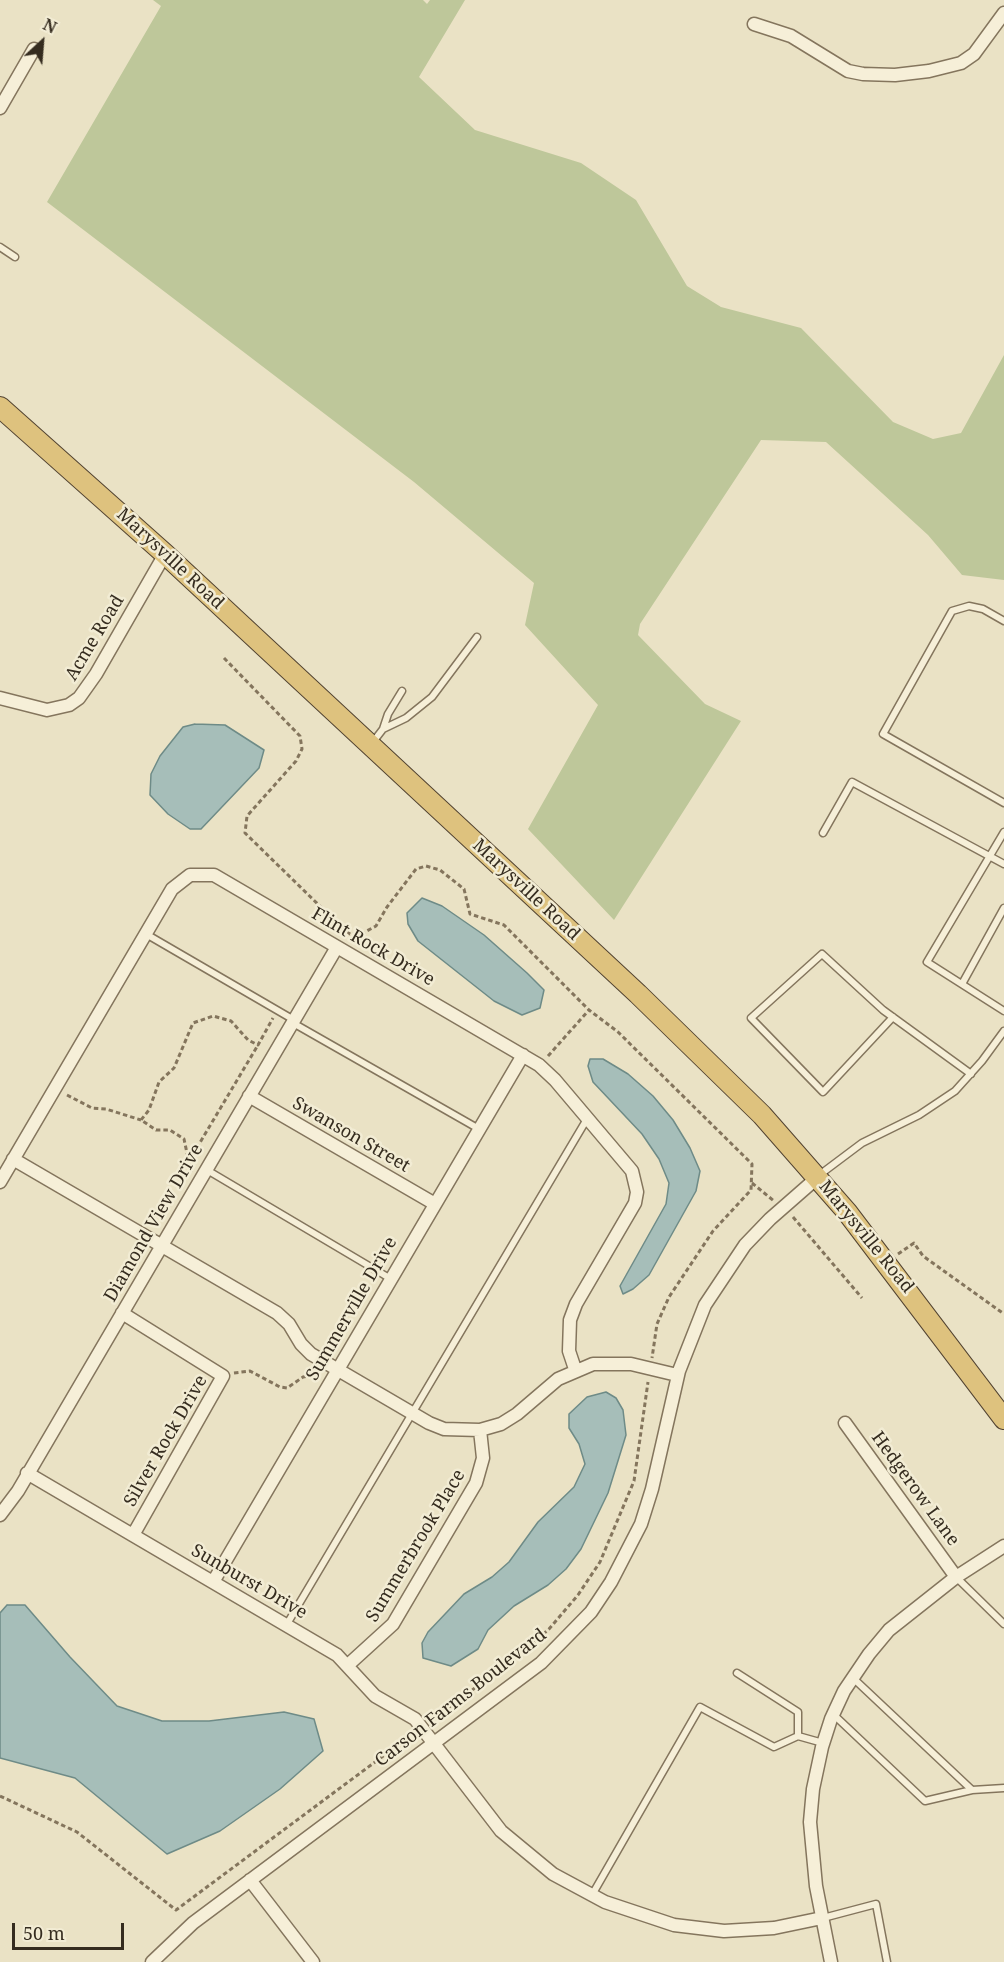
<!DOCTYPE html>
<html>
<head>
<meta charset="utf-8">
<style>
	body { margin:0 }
	#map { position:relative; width:1004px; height:1962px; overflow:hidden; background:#eae2c5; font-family:"Noto Serif",serif }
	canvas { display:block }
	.north { position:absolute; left:12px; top:12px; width:60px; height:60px; -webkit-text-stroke:4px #f2ecd4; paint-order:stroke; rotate:26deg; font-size:16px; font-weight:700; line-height:24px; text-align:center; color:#352c1f }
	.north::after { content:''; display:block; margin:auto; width:21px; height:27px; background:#352c1f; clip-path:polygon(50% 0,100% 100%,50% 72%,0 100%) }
	.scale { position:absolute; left:12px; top:1923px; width:112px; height:27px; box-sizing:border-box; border:3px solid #352c1f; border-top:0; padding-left:8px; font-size:18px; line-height:21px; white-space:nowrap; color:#352c1f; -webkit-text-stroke:4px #f2ecd4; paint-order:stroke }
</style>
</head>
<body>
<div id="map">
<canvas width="1004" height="1962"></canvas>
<div class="north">N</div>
<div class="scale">50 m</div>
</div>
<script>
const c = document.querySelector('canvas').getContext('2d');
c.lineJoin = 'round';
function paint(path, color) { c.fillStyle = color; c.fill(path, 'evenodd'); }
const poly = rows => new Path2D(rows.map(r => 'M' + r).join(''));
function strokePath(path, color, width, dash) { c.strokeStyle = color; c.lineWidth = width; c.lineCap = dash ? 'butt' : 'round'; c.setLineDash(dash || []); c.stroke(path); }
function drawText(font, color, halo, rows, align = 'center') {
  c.font = font + ' "Noto Serif",serif'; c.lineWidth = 5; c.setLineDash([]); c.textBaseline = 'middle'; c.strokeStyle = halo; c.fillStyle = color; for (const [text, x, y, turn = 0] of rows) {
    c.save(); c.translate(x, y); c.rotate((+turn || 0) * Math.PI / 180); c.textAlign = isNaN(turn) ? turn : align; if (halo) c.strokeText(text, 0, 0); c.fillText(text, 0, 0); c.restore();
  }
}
paint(poly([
	[153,0,423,0,427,4,430,0,465,0,419,77,475,130,581,163,636,200,687,286,721,307,801,328,893,422,933,439,961,433,1004,355,1004,580,962,575,928,535,826,442,761,440,640,624,638,635,705,704,741,721,614,920,528,829,598,705,525,625,534,583,414,482,47,202,161,6]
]), '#bec79a');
const water = poly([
	[195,724,225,725,264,750,259,768,201,829,190,829,168,814,150,795,151,774,160,756,183,727,195,724],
	[422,898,442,906,484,935,527,973,544,990,540,1008,522,1015,494,1001,418,941,408,924,407,913,422,898],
	[590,1059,603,1059,628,1074,653,1096,673,1120,690,1148,700,1171,696,1191,649,1275,633,1289,623,1294,620,1286,666,1204,669,1183,659,1159,642,1134,593,1082,588,1066,590,1059],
	[606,1392,616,1398,623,1410,626,1435,608,1493,581,1549,566,1569,548,1585,514,1606,488,1630,478,1649,451,1666,423,1658,422,1643,428,1632,464,1594,492,1577,509,1562,538,1522,574,1487,585,1464,579,1444,569,1428,569,1414,587,1397,606,1392],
	[7,1605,25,1605,70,1657,117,1706,162,1721,209,1721,284,1712,314,1719,323,1751,280,1789,220,1831,167,1854,75,1778,0,1758,0,1613,7,1605]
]);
paint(water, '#a6beb9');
strokePath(water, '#6e8b87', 1.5);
const service = poly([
	[0,247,15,257],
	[1004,621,983,609,969,606,952,611,883,734,1004,803],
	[383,729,388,714,402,691],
	[373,742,383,729,406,718,432,697,477,637],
	[1004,832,927,962,1004,1011],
	[823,833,852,782,1004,864],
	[146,934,294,1020],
	[962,984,1004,908],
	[893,1017,823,1092,751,1018,822,954,883,1010,971,1074],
	[293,1023,479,1129],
	[207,1170,391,1279],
	[818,1176,862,1143,919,1115,955,1091,982,1061,1004,1031],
	[956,1577,1004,1624],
	[287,1624,587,1119],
	[737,1673,798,1712,798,1736],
	[853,1678,972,1790,1004,1788],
	[834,1715,925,1801,972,1790],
	[592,1895,700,1707,774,1747,798,1736,823,1743],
	[823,1918,876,1904,887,1962]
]);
const minor = poly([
	[754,24,791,36,848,71,863,74,895,75,929,71,961,63,974,54,1004,13],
	[0,108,34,49],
	[0,698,47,710,69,705,79,698,96,674,165,554],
	[249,1096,435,1204],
	[13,1159,277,1313,289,1324,301,1344,311,1354,429,1423,444,1429,480,1430,501,1424,517,1414,558,1379,593,1364,631,1364,677,1375],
	[0,1182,172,889,190,875,214,875,539,1065,555,1080,632,1171,637,1192,635,1203,576,1304,570,1320,569,1351,575,1369],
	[122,1313,223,1376,133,1535],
	[845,1423,956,1577],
	[27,1473,337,1655,375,1696,415,1719,501,1831,553,1874,605,1902,674,1925,724,1931,774,1928,822,1918],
	[0,1515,18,1491,337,947],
	[213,1582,523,1055],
	[348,1665,393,1624,476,1483,483,1458,480,1430],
	[250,1880,313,1962],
	[152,1962,193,1923,541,1663,591,1612,611,1582,641,1524,652,1489,679,1371,705,1305,745,1245,770,1219,818,1177],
	[831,1962,816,1886,810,1822,813,1789,822,1747,831,1719,844,1691,869,1654,889,1630,956,1577,1004,1546]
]);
const trunk = poly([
	[0,407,165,554,638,994,762,1115,847,1212,1004,1419]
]);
strokePath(service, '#84755d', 9);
strokePath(minor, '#84755d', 15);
strokePath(trunk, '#524331', 22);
strokePath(poly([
	[224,658,300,736,302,749,296,761,247,816,245,833,329,915,350,934,363,933,376,926,387,907,416,869,426,866,440,870,464,889,470,914,504,925,589,1010,618,1032,752,1164,751,1190,713,1231,669,1297,657,1324,652,1358],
	[548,1056,589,1010],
	[67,1095,92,1108,106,1109,141,1120],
	[189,1161,258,1045],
	[191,1172,184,1139,170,1130,156,1130,141,1120,149,1110,159,1082,174,1068,193,1023,213,1016,231,1021,248,1040,258,1045,273,1018],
	[752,1183,774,1201],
	[793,1217,862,1298],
	[898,1254,914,1243,923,1256,1004,1314],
	[234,1373,250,1371,280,1387,287,1388,303,1377,318,1374],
	[430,1721,513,1660,549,1629,578,1595,600,1562,634,1481,648,1382],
	[0,1796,77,1832,176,1910,410,1736]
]), '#84755d', 3, [4.5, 3]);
strokePath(service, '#f6efd8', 6);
strokePath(minor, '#f6efd8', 12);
strokePath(trunk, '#dec27e', 20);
drawText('18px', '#352c1f', '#f2ecd4', [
	["Marysville Road",170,559,43],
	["Acme Road",95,638,-59],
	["Marysville Road",526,890,43],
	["Flint Rock Drive",373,947,30],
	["Swanson Street",351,1135,30],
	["Diamond View Drive",154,1223,-60],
	["Marysville Road",866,1237,51],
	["Summerville Drive",352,1309,-60],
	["Silver Rock Drive",166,1441,-60],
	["Hedgerow Lane",915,1489,54],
	["Summerbrook Place",416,1546,-59],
	["Sunburst Drive",249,1582,30],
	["Carson Farms Boulevard",461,1698,-38]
]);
</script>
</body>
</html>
